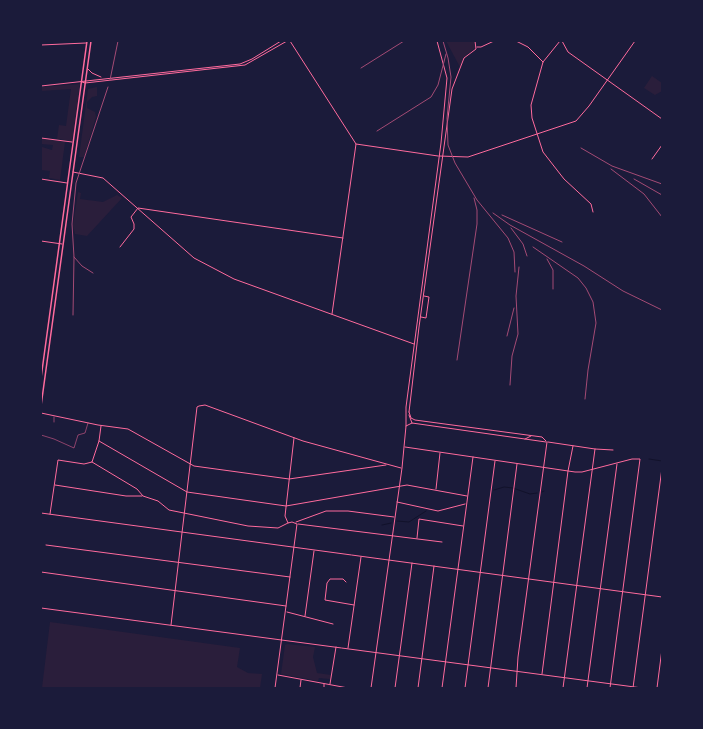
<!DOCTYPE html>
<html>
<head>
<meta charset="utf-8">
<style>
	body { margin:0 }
	#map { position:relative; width:703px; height:729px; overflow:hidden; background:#1b1b3a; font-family:"Noto Sans",sans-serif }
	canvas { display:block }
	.frame { position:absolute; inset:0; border:42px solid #1b1b3a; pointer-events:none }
</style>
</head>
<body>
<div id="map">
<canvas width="703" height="729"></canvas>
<div class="frame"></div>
</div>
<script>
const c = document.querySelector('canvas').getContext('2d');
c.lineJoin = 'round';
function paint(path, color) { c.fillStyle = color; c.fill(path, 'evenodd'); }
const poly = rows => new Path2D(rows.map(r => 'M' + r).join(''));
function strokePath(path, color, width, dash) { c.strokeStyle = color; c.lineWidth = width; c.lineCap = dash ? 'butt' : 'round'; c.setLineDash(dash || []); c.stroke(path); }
paint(poly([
	[446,41,474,41,475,48,463,58,460,67],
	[652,76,662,83,662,91,655,95,644,88],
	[80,84,72,141,57,139,59,125,66,126,71,89,41,91,41,87],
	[97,87,97,96,92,97,87,102,87,108,95,112,96,117,84,157,79,157,88,89],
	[41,138,65,142,60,180,49,178,50,171,41,170,42,147,52,150,53,145,41,144],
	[78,192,81,193,80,199,103,202,117,195,122,198,87,236,75,234,73,225],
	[50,622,240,648,237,667,248,673,262,674,260,688,42,688],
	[287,644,315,647,313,657,317,673,331,675,330,679,319,678,318,681,281,674,285,645]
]), '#2a1e3b');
strokePath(poly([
	[649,459,662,461],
	[494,490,504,487,513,488,530,494,537,493],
	[542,492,544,491],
	[397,521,409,522,426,511],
	[382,525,391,523]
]), '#12122b', 1);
strokePath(poly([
	[54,417,54,422],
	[41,435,54,439,74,448,78,435,85,433,88,423]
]), '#ff6b9d', 0.5);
strokePath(poly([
	[290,41,356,144,332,314],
	[516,41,528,47,543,62],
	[560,41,543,62,531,105,532,118,543,152,564,179,591,204,593,212],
	[562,41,568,52,662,119],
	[41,45,86,43],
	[477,47,481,47,494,41],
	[41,138,72,142],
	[356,144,438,156],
	[652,159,662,145],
	[41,179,67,183],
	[120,247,134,229,134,224,131,217,138,208,343,238],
	[421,317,426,318,429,297,424,296],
	[41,413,98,425,128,429,194,466,289,479,386,465],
	[99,441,187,492,286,506,407,485,467,496],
	[548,442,595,449,613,450],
	[405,447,575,472,582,472,632,459,640,459,610,688],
	[92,462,137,489,143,496,158,501,169,510,248,526,278,528,288,523],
	[55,485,126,496,142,496],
	[436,489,440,453],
	[397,502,438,511,465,504],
	[50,514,58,460,84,464,92,462,99,441,101,426],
	[296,522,326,511,348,511,394,517],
	[298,524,442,542],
	[417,538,419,519,463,526],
	[46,545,290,577],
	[41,572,286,606],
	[346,582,343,579,330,579,327,583,325,600,354,605],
	[287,612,333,624],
	[305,616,314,551],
	[171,625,197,407,199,406,205,405,303,441,401,468],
	[348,648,361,557],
	[542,674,568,471,573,446],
	[278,675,348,688],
	[330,684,336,647],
	[275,688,297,524,292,522,288,523,285,516,294,438],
	[300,688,301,680],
	[324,688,324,684],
	[395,688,412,563],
	[418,688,434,566],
	[442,688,473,457],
	[465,688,495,461],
	[488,688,517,464],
	[563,688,595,449],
	[587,688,617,464],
	[633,688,662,468],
	[657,688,662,649]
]), '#ff6b9d', 1);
strokePath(poly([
	[439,156,468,157,576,121,589,106,635,41],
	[73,172,103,178,194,258,234,279,414,344],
	[41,241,62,244],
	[409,412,411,418,415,420,542,437,546,441],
	[409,415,412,423],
	[406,426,412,423,546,442],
	[525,439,531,436],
	[41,608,642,688],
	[516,688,518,657,547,442]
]), '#ff6b9d', 1);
strokePath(poly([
	[88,69,92,73,101,77],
	[82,82,85,83,245,65,287,41],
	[41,86,240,64,252,59,281,41],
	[409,412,419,327,452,89,464,58,476,49,475,41],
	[41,513,662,597],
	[371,688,402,468,406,426,406,407,441,143,447,78,437,41]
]), '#ff6b9d', 1);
strokePath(poly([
	[41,378,87,41],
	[41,406,91,41]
]), '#ff6b9d', 1.5);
strokePath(poly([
	[443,41,448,58,451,77,447,118,448,145,455,163,477,200,508,238,514,252,515,272],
	[361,68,404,41],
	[110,80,118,41],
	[377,131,431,97,438,85,446,54],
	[581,148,612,166,662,184],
	[611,169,644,194,662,217],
	[634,179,662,195],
	[493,213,510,225,584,266,623,291,662,310],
	[502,215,562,242],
	[511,228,523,244,527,256],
	[533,247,578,278,586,288,593,302,596,323,588,370,585,399],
	[74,257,82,266,93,273],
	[547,259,553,270,553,289],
	[73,315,74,257,72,224,76,183,108,87],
	[507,336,514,308],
	[457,360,477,224,477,210,474,198],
	[510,385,512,356,518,334,516,296,519,267]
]), '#a44b75', 1);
</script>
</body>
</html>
